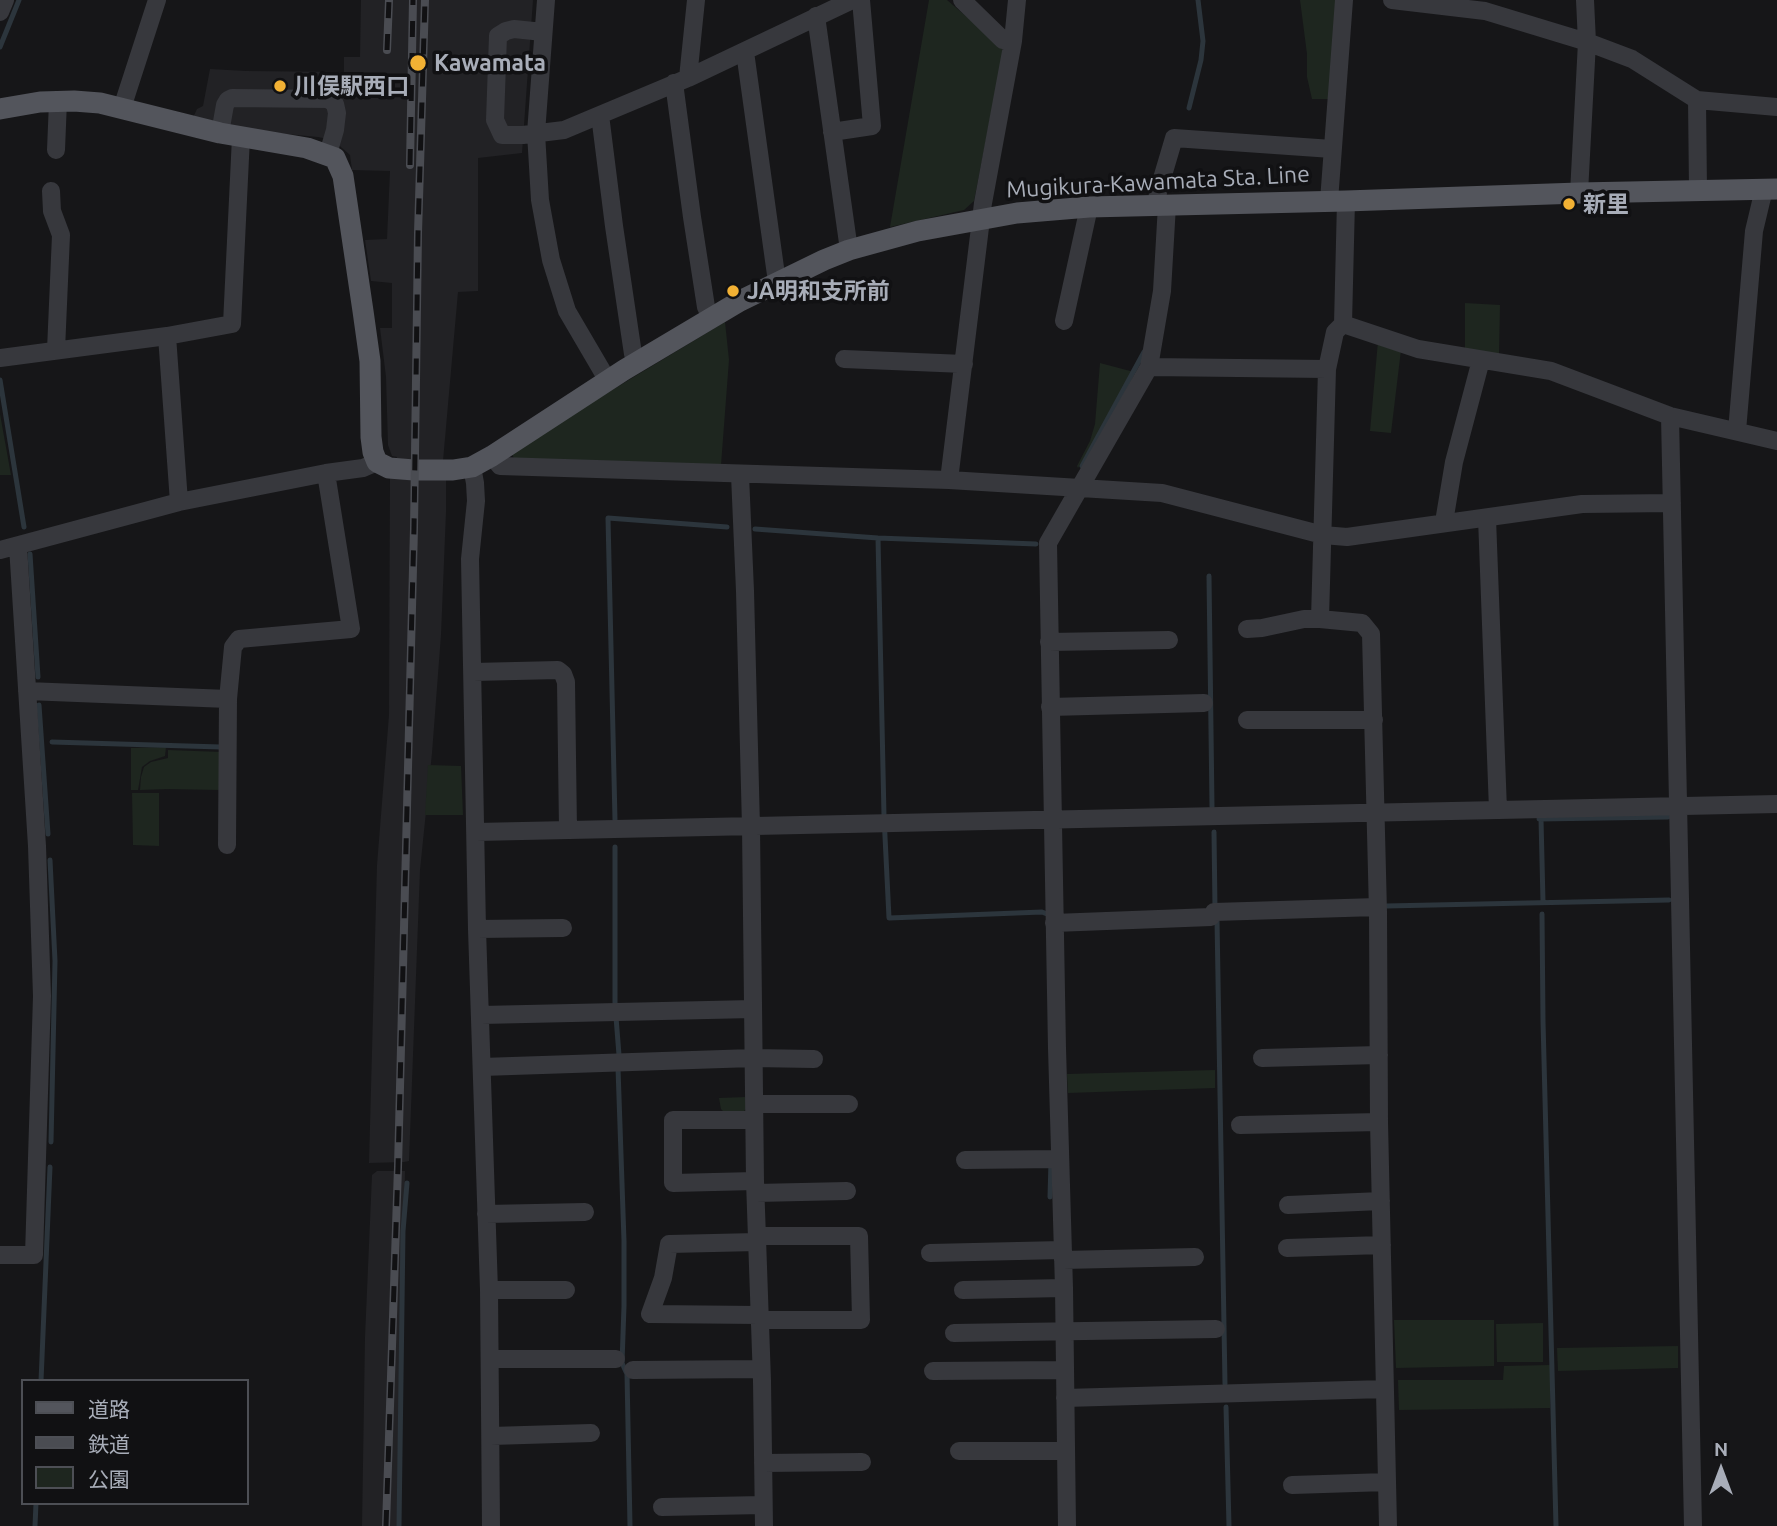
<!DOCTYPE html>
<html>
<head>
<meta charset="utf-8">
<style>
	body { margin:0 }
	#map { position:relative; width:1777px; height:1526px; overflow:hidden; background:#161618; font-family:Ubuntu,"Noto Sans JP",sans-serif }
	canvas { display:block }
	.legend { position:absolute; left:21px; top:1379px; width:228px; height:126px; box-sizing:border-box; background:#111113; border:2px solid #4d4f55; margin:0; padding:9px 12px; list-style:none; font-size:21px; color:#a8adb8 }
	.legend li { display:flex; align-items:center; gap:14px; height:35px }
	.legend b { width:35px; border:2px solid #4d4f55 }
	.north { position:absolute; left:1686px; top:1435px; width:70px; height:70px; -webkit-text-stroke:5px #111113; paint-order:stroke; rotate:0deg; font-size:19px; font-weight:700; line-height:28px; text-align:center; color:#a8adb8 }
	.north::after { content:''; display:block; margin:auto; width:24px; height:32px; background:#a8adb8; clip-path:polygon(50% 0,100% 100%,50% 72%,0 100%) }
</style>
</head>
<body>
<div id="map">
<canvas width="1777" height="1526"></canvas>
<ul class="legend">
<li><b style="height:9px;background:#53555c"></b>道路</li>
<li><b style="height:9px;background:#4a4c52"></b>鉄道</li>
<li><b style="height:19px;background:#1e261f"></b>公園</li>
</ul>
<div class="north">N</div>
</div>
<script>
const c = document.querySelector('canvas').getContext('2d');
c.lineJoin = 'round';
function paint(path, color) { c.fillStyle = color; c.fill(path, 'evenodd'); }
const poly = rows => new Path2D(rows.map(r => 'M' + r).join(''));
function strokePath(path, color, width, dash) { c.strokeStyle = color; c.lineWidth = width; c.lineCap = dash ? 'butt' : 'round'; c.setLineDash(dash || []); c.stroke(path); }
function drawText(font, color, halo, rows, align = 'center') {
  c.font = font + ' Ubuntu,"Noto Sans JP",sans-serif'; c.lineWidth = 7; c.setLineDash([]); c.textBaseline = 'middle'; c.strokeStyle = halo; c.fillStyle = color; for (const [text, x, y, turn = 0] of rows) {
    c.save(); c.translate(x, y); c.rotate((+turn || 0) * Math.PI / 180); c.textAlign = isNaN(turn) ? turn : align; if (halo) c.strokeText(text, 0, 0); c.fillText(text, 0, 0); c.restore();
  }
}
paint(poly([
	[361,0,533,0,522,153,478,158,478,291,458,292,443,461,397,459,397,457,392,456,388,445,386,377,380,328,392,328,392,283,371,281,365,240,387,239,390,171,352,170,350,155,333,140,318,137,243,130,192,120,197,109,203,106,210,69,246,71,344,72,344,57,360,57],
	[390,477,446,478,446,512,441,635,432,753,420,870,409,1161,404,1162,369,1163,377,865,389,715],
	[377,1171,405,1171,398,1526,362,1526,365,1337,372,1175]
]), '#222225');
paint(poly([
	[929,0,947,0,1002,47,1002,58,974,201,964,210,890,227],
	[1300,0,1337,0,1329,99,1312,99,1307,77,1307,54],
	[1465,303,1500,305,1499,355,1465,349],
	[725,322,729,360,721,465,514,459,511,451],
	[1378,341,1401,350,1391,433,1370,431],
	[1100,363,1134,372,1078,468,1077,466,1090,441,1095,424],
	[0,414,11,475,0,475],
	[166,747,165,756,150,761,142,767,138,790,131,790,131,748],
	[168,750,222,752,221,790,167,789,140,790,141,777,144,767,151,762,168,758],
	[428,765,461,766,463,815,425,815],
	[132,793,159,793,159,846,133,845],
	[1215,1070,1215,1088,1068,1093,1067,1074],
	[746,1097,746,1109,742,1113,725,1113,721,1109,719,1098],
	[1394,1320,1494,1320,1494,1366,1396,1368],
	[1543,1323,1543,1362,1497,1362,1496,1324],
	[1678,1346,1678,1368,1558,1371,1557,1348],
	[1550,1365,1550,1408,1399,1410,1398,1380,1503,1380,1504,1366]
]), '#1e261f');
strokePath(poly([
	[0,47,19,0],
	[1189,108,1201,60,1203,41,1198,0],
	[0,380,24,527],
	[1082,466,1144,352],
	[755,529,878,538,1036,544],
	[878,538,884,816,889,918,1042,912,1047,914],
	[30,554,38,677],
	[1209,576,1212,807],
	[39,705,48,834],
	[52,742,221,747],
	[1539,819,1668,817],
	[1541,819,1543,902],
	[615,820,608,518,727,527],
	[1214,832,1215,909],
	[615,847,615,1005],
	[50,860,55,961,51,1142],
	[1386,906,1669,900],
	[1542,914,1543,1021,1556,1526],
	[1217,920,1225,1384],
	[616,1017,619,1055],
	[618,1068,624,1241,624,1306,622,1363,627,1374,630,1526],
	[1050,1197,1051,1161],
	[41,1381,50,1167],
	[1226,1407,1229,1526],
	[35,1526,36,1503],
	[399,1526,403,1231,407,1183]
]), '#2c353c', 5);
strokePath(poly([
	[546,0,536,133,540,200,551,260,567,311,608,381],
	[962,0,1003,40,1013,41],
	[1392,0,1485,11,1587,42,1632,59,1697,100,1777,107],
	[0,12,5,0],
	[816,16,849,250],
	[543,32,514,29,506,31,498,36,495,120,502,135,523,135,564,130,688,78,852,0],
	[744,52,746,59,777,282],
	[688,78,696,0],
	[674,83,692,217,706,307,711,317],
	[1697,100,1698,190],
	[122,108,157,0],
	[600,115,614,226,633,354,639,361],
	[832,132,872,126,861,0],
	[220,133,225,105,228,100,232,98,328,99,335,104,337,113,335,130,328,154],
	[56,150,58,101],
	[51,191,52,211,61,235,56,350],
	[1579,193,1587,42,1585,0],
	[1329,201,1344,0],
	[1157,205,1158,192,1174,138,1332,149],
	[1064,321,1089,207],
	[1343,324,1418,349,1551,371,1670,416,1777,441],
	[167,336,179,502],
	[0,358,167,336,232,324,241,137],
	[844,359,964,364],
	[1149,367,1327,369],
	[1670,416,1693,1526],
	[1737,431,1754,231,1764,189],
	[492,456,500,466,949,480,1162,493,1323,535,1347,537,1582,504,1672,503],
	[472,467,475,483,476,501,470,559,477,929,489,1290,491,1526],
	[740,475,745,591,751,827,755,1181,762,1381,764,1526],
	[949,480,983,203,1013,41,1017,0],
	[1487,518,1498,810],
	[1444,522,1454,462,1481,360],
	[0,550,179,502,326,473,363,468,377,462],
	[1320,619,1327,369,1335,332,1343,324,1346,201],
	[1247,629,1262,628,1304,619,1320,619,1362,623,1371,634,1378,912,1379,1122,1388,1526],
	[1049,642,1169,640],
	[473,672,558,670,563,674,566,682,568,830],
	[27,691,228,699],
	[1050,707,1204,703],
	[1247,720,1374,720],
	[476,832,1777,804],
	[227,845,228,699,233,647,239,639,351,629,326,473],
	[1214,912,1377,907],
	[1054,923,1211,917],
	[477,929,563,928],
	[481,1015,753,1009],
	[1262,1058,1379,1055],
	[482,1067,753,1058,814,1059],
	[755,1104,849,1104],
	[754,1120,673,1120,673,1183,755,1181],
	[1240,1125,1379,1122],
	[965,1160,1059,1159],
	[756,1193,847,1191],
	[1288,1205,1381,1201],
	[486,1214,585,1212],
	[757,1236,859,1236,861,1320,759,1320],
	[757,1242,669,1244,663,1278,650,1314,759,1315],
	[1287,1248,1382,1245],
	[930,1253,1062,1250],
	[0,1255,34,1255,42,996,37,846,18,546],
	[1063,1260,1195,1257],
	[489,1290,566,1290],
	[963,1290,1064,1288],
	[954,1333,1216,1329],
	[490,1359,616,1359],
	[633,1370,761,1369],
	[933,1371,1064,1370],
	[1065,1398,1385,1389],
	[491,1436,591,1433],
	[959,1451,1065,1451],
	[763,1463,862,1462],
	[1292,1485,1387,1482],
	[662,1507,763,1505],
	[1067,1526,1064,1288,1057,1048,1048,543,1149,367,1162,291,1167,205]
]), '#37383d', 18);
strokePath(poly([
	[0,109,40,102,74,101,100,103,220,133,307,148,335,158,343,176,363,311,370,361,371,437,373,452,377,462,389,468,414,470,453,470,472,467,492,456,624,370,740,301,824,260,849,250,918,231,1017,213,1089,207,1346,201,1579,193,1777,189]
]), '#53555c', 21);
const rail = poly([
	[387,50,389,0],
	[410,165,413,0],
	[386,1526,398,1167,414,528,418,233,425,0]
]);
strokePath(rail, '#4a4c52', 8);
strokePath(rail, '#111113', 5, [16]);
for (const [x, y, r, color] of [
	[418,63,9,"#f2b134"],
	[280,86,7,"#f2b134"],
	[1569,204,7,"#f2b134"],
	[733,291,7,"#f2b134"]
]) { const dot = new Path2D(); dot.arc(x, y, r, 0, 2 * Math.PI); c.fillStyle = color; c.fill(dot); strokePath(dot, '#111113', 2.5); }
drawText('bold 23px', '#a8adb8', '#111113', [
	["Kawamata",434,63],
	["川俣駅西口",294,86],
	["新里",1583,204],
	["JA明和支所前",747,291]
], 'left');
drawText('23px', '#a8adb8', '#111113', [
	["Mugikura-Kawamata Sta. Line",1158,182,-3]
]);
</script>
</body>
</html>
